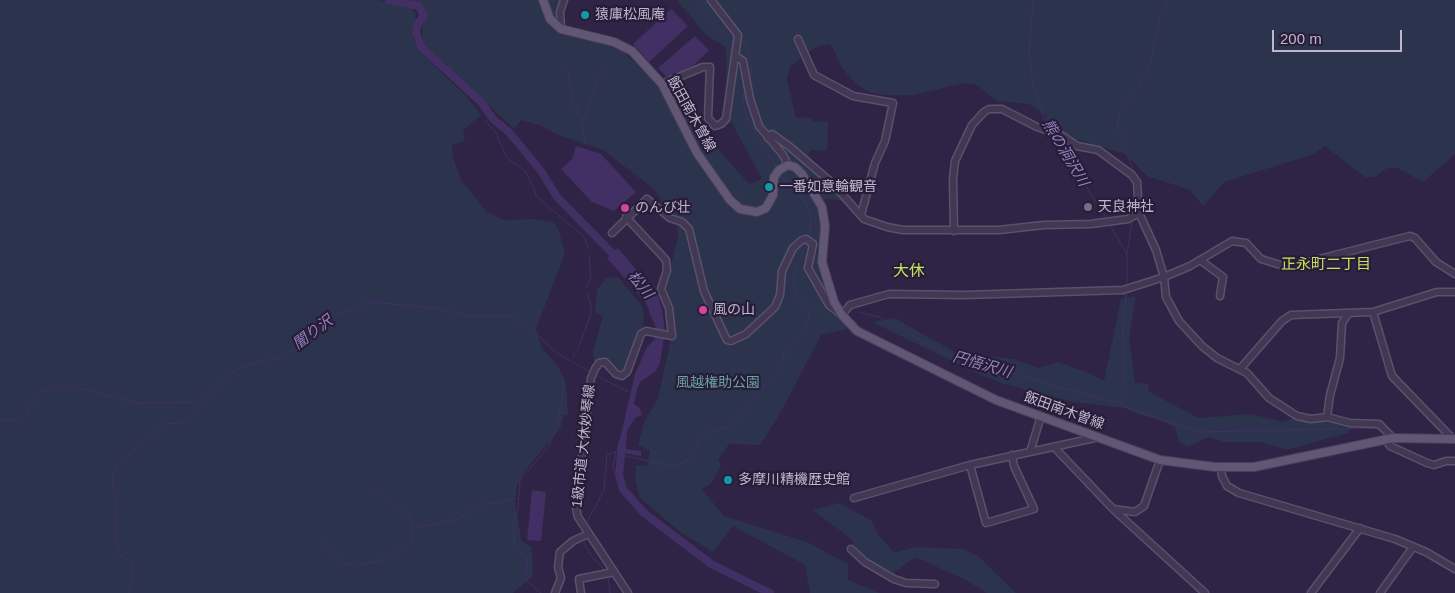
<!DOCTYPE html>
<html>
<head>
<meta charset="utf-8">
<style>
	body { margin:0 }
	#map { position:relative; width:1455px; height:593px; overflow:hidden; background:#2f2445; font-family:Helvetica,sans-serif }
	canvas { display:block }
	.scale { position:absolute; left:1272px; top:30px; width:130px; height:22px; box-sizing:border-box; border:2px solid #bfb6ce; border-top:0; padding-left:6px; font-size:15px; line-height:18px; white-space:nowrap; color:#bfb6ce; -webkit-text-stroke:4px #271d39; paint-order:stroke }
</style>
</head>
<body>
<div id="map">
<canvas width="1455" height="593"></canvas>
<div class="scale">200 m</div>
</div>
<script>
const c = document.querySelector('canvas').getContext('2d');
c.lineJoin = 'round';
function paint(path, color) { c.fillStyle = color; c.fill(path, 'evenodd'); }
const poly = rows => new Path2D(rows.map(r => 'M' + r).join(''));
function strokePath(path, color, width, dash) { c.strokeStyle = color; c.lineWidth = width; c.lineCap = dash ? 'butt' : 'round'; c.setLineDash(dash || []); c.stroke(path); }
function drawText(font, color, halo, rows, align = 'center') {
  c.font = font + ' Helvetica,"Noto Sans JP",sans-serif'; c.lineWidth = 4.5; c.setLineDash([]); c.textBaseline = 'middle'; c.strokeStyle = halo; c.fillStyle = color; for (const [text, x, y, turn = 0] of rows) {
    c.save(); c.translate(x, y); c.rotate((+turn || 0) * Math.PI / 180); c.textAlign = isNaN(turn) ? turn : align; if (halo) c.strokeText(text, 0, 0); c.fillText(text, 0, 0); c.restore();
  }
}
paint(poly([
	[0,0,379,0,411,7,416,15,413,37,417,49,467,97,481,115,463,130,465,141,452,145,453,158,461,180,487,212,504,220,534,219,553,222,558,228,565,253,536,329,542,349,556,363,566,382,568,415,564,415,560,429,524,472,517,487,515,501,521,540,532,548,533,576,513,593,0,593],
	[408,0,563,0,557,30,612,44,624,52,660,86,676,80,704,133,749,184,762,179,727,114,726,47,707,36,677,0,1455,0,1455,154,1423,182,1398,168,1387,168,1375,177,1365,177,1325,146,1314,154,1224,182,1203,206,1190,190,1147,176,1125,154,1074,139,1044,119,1047,116,1029,104,997,101,977,85,965,83,913,95,883,95,869,92,855,83,842,68,832,46,828,44,819,46,808,52,790,67,787,79,796,118,811,117,813,122,828,121,827,151,811,150,808,155,851,202,828,199,816,204,821,218,817,254,831,303,849,326,847,329,821,335,782,410,760,445,729,444,718,460,721,466,711,484,702,489,724,516,807,542,848,564,848,580,879,593,810,593,805,565,733,526,713,552,680,532,640,498,635,478,636,465,647,466,650,451,638,445,644,422,658,398,674,325,666,286,678,237,677,226,654,189,603,150,556,134,542,126,521,120,514,129,423,43,422,25,426,18,422,3],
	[618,277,642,306,644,318,641,334,622,376,605,362,595,369,593,352,603,316,595,313,597,290,606,278],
	[1136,296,1129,338,1135,383,1149,384,1148,391,1198,418,1251,414,1283,422,1293,418,1353,425,1348,433,1286,450,1260,442,1225,442,1208,437,1189,447,1179,442,1175,427,1156,419,1141,415,1125,408,1072,402,1004,384,972,371,872,322,895,318,954,352,1014,359,1038,368,1058,362,1089,373,1104,381,1121,299],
	[840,503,872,521,877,533,894,553,915,547,964,549,978,556,1016,593,987,593,966,580,915,557,894,573,862,556,850,538,813,510]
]), '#2b334d');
paint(poly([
	[671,9,688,26,649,62,633,44],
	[695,36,709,50,691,68,667,77,658,68],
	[576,146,601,154,636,192,614,211,592,202,561,169,572,159],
	[618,248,658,296,662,310,665,331,660,363,656,371,640,382,637,390,634,404,640,408,642,415,635,418,627,431,626,449,641,451,641,456,619,452,619,443,635,374,647,347,655,339,656,328,646,303,607,258],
	[532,490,546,492,541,541,527,540]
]), '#422f64');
strokePath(poly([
	[695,0,708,18,721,31,735,39],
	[1033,0,1029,53,1033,84,1044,119,1049,128],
	[741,40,743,40,752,63,750,86],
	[567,69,573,100,582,123,586,146],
	[746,88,742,98,747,117,777,169],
	[485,121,495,131,507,158,525,171,534,188,536,196,584,237,588,248],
	[583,121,603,68],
	[1054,136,1107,219],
	[1134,174,1117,123,1122,108,1136,90,1149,68,1160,17,1168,0],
	[780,175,789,187,803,199,811,214,810,236],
	[1110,225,1127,254,1127,286],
	[1127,254,1132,221],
	[587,288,591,277,589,255],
	[858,312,879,317,949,356,1113,402],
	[577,351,591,314,591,306,587,293],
	[573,358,575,353],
	[595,375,629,392],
	[1124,387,1123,327,1126,293],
	[1123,396,1122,406,1198,432,1375,428,1386,435],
	[0,419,18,420,25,417,38,394,54,386,72,386,137,403,195,402,214,390,237,369,261,361,281,358,294,349,326,319,368,302,437,308,467,316,509,316,533,330,555,352,592,373],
	[616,451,613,469,619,475],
	[622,455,674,467,688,460,701,437,709,432,727,428,740,419,764,386,779,372,784,355,805,327,809,315,808,309,795,293,793,275,806,245],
	[586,524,604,490,607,455,621,450],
	[414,528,458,519,483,504,503,502,516,498],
	[584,538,584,543,589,553,605,571],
	[320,539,341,562,350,565,361,565,385,559,412,541,413,528,409,515,390,504,385,497,373,489],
	[608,577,610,593],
	[128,593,132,582,133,564,120,555,115,541,116,499,112,478,118,464,164,424,186,422,207,396],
	[541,593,526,580,527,559,515,545,513,522,518,508,520,480,549,446,558,423,563,395,562,375]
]), '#422f64', 1);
strokePath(poly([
	[389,0,419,6,424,16,418,23,416,32,421,47,481,102,494,120,509,132,541,171,557,197,619,260],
	[622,444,619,475,623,489,644,513,711,564,770,593]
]), '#422f64', 8);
const minor = poly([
	[561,29,560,12,564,0],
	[798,39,814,75,853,96,893,103,885,141,875,163,861,215],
	[737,57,743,61,750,99,759,126,783,155,788,165],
	[662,84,703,67,710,67,708,118,715,126,721,124,726,119,738,35,711,0],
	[768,138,769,135,772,134,790,147,832,183,864,219,887,227,903,230,999,230,1044,225,1091,224,1128,219,1139,213],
	[626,217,666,260,667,270,661,289,669,308,672,336,646,331,641,334,627,372,622,376,616,374,605,362,599,363,595,369,591,378,576,508,578,517,628,593],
	[954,231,953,179,955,161,972,125,984,112,989,109,1002,109,1037,127,1061,135,1077,146,1098,150,1132,175,1137,182,1139,213,1156,250,1164,277,1166,297,1179,321,1202,346,1217,358,1247,373,1269,398,1297,416,1311,419,1327,417,1350,423,1379,424,1393,438],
	[612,233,647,199,670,218,682,222,689,229,704,291,724,334,727,340,731,341,746,334,775,307,780,295,782,271,793,248,802,240,806,239,813,244,808,268,829,305,842,315,850,305,889,294,965,295,1123,290,1164,277,1190,266,1232,241,1246,243,1261,259,1287,267,1410,236,1415,238,1436,262,1455,274],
	[1200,260,1223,277,1220,296],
	[1373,312,1392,376,1452,438],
	[1240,369,1282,321,1291,315,1373,312,1437,292,1455,292],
	[1327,417,1330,395,1340,358,1342,323,1349,313],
	[1386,440,1390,446,1427,463,1434,465,1446,461,1455,461],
	[1055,448,1113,509,1205,593],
	[1030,452,1041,416],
	[970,465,986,523,1034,509,1014,466,1012,455],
	[1221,467,1222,476,1227,486,1239,493,1395,539,1426,552,1455,569],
	[854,498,970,465,1099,437],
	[1113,509,1135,512,1144,506,1160,460],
	[851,549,865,562,894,579,906,583,935,584],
	[555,593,561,578,558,567,560,552,573,541,588,534],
	[581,593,579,579,614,572],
	[1311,593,1360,528],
	[1380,593,1413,547]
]);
const major = poly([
	[543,0,550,19,561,29,614,42,632,51,662,84,697,153,730,200,740,209,757,212,766,208,773,195,774,177,779,170,788,165,795,167,802,174,822,207,825,226,822,262,834,302,842,315,857,331,996,400,1160,460,1215,467,1254,467,1393,438,1455,439]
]);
strokePath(minor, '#5a516b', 9);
strokePath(major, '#493f5a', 10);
strokePath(minor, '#423854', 6);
strokePath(major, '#615674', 8);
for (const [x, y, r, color] of [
	[585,15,5,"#0f9aa8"],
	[769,187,5,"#0f9aa8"],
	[1088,207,5,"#6b7280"],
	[625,208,5,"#d1479c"],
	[703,310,5,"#d1479c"],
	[728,480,5,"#0f9aa8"]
]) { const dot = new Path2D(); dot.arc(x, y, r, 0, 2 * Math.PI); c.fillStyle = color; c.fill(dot); strokePath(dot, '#271d39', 2); }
drawText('14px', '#bfb6ce', '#271d39', [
	["猿庫松風庵",595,15],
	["一番如意輪観音",779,187],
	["天良神社",1098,207],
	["のんび壮",635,208],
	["風の山",713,310],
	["多摩川精機歴史館",738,480]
], 'left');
drawText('14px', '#bfb6ce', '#271d39', [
	["飯田南木曽線",691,114,61],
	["飯田南木曽線",1064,411,20],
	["1級市道 大休妙琴線",584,446,-84]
]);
drawText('14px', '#6aa1a1', '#271d39', [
	["風越権助公園",718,383]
]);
drawText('italic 15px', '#9681bc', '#271d39', [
	["熊の洞沢川",1065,153,59],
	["松川",640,285,51],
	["闇り沢",313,333,-37],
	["円悟沢川",982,365,16]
]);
drawText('15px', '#c6e15d', '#271d39', [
	["正永町二丁目",1326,265]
]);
drawText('16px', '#c6e15d', '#271d39', [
	["大休",909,272]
]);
</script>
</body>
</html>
